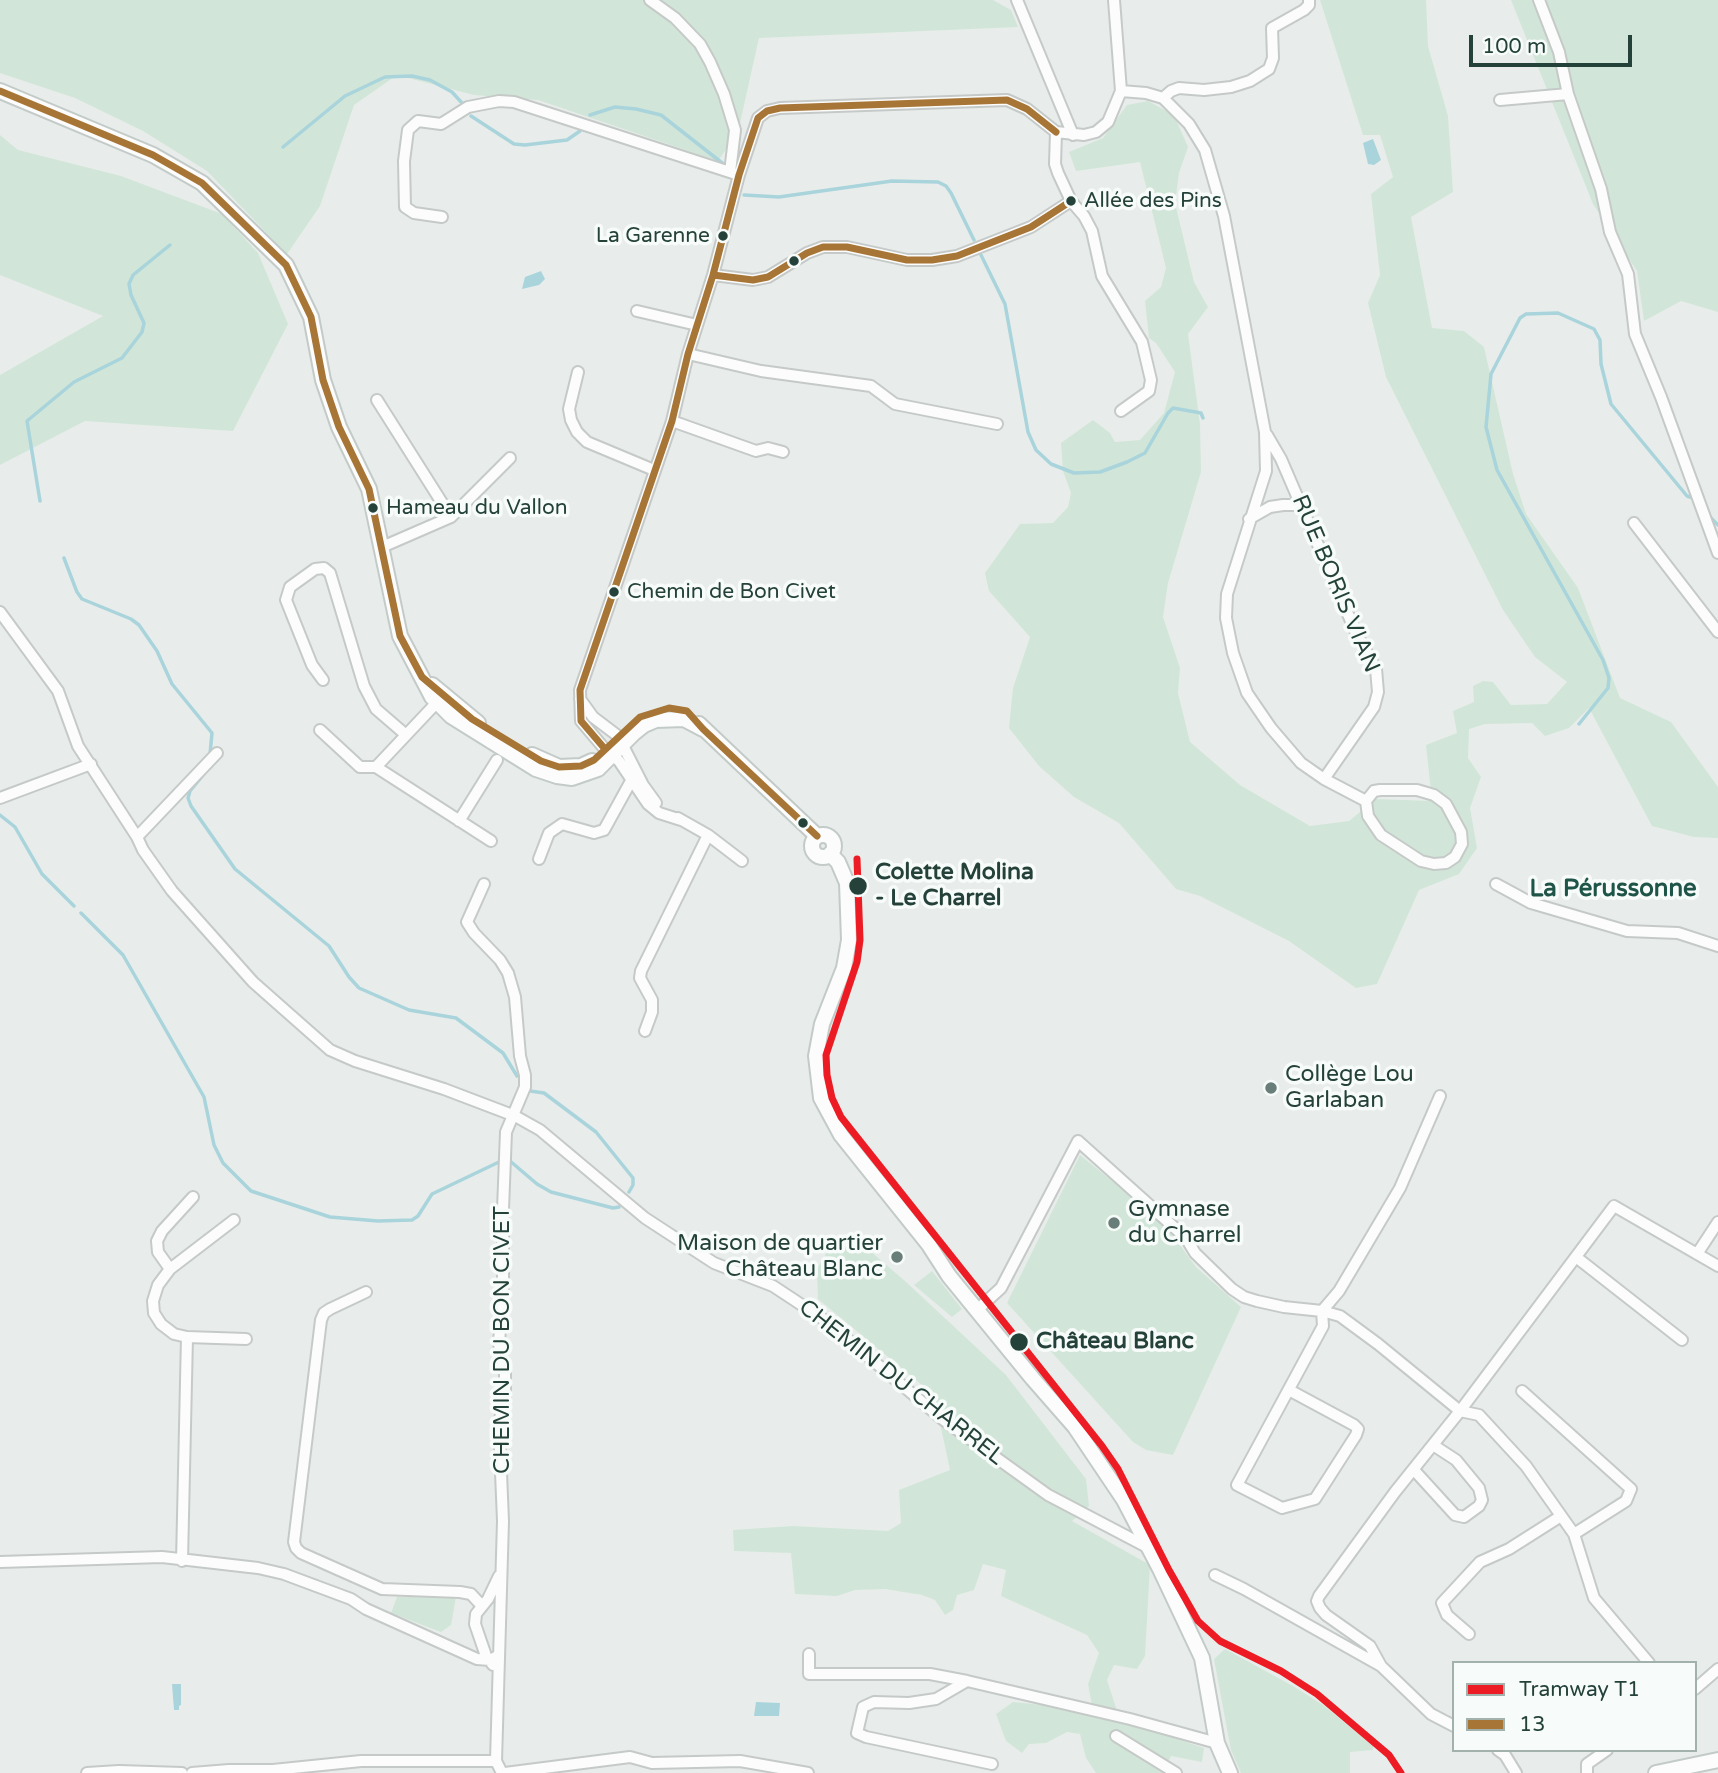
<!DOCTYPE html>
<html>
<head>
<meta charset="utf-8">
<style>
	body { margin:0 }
	#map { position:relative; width:1718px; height:1773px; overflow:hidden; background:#e8edeb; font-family:"Varela Round",sans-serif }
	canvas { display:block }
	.legend { position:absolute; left:1452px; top:1661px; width:245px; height:91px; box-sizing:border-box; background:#f7fbf9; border:2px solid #a3b1ad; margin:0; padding:9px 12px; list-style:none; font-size:21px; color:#24423a }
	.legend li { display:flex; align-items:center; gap:14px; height:35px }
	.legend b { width:35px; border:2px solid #a3b1ad }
	.scale { position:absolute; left:1469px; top:35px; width:163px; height:32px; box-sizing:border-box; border:4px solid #24423a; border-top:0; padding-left:9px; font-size:21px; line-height:24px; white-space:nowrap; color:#24423a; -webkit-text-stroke:5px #f7fbf9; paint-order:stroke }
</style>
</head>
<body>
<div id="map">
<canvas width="1718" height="1773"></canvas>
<ul class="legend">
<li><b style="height:9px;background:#ed1c24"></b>Tramway T1</li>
<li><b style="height:9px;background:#a77535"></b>13</li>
</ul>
<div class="scale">100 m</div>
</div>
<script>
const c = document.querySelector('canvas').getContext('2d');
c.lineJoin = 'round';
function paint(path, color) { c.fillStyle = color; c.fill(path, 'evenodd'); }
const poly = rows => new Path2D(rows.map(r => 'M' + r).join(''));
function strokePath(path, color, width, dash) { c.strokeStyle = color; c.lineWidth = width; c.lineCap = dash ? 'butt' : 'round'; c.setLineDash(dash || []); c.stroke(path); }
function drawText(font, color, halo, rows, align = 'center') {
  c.font = font + ' "Varela Round",sans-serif'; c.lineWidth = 7; c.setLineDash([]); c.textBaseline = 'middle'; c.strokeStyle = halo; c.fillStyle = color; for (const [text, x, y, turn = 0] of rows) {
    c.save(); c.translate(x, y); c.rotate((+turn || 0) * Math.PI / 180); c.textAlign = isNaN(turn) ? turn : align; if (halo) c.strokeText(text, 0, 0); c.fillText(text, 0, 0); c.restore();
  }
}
paint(poly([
	[0,0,993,0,1011,10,1018,27,759,38,738,132,718,161,538,100,474,95,397,75,354,105,320,206,287,254,207,171,143,131,75,98,0,73],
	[1320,0,1426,0,1428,46,1448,116,1453,192,1411,217,1432,328,1464,331,1484,347,1513,474,1526,514,1578,588,1620,698,1671,722,1718,787,1718,838,1694,837,1652,826,1589,708,1569,728,1545,736,1532,723,1485,724,1469,729,1468,758,1481,777,1470,808,1477,848,1459,874,1419,890,1377,984,1356,988,1289,941,1200,896,1176,889,1119,823,1074,797,1039,766,1009,728,1013,688,1030,637,989,591,985,573,1020,524,1053,523,1068,507,1071,493,1063,471,1061,443,1093,420,1110,433,1115,442,1140,440,1164,413,1175,372,1156,343,1149,338,1145,301,1161,287,1166,268,1140,162,1076,171,1069,152,1103,138,1127,105,1148,101,1174,115,1188,147,1179,173,1175,203,1194,282,1208,307,1188,334,1200,424,1201,472,1168,583,1163,617,1180,668,1178,693,1190,742,1240,785,1310,826,1349,821,1376,799,1432,801,1426,745,1457,733,1453,711,1474,702,1473,686,1483,681,1493,682,1511,705,1547,704,1567,682,1535,657,1503,610,1386,377,1368,303,1380,275,1371,194,1393,177,1380,135,1363,135],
	[1511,0,1718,0,1718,312,1681,301,1644,321,1637,271,1593,204],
	[0,135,18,150,121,176,222,214,258,253,288,324,233,431,85,421,0,465,0,375,103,316,0,275],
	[1080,1155,1163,1222,1196,1267,1241,1307,1173,1455,1146,1450,1133,1442,1007,1303],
	[863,1245,905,1281,1006,1375,1086,1479,1089,1506,1072,1521,1150,1565,1145,1656,1137,1669,1114,1665,1107,1680,1120,1720,1204,1748,1202,1762,1171,1756,1164,1770,1166,1773,1096,1773,1086,1758,1080,1734,1067,1732,1046,1743,1029,1744,1022,1753,1006,1741,996,1714,1013,1702,1093,1710,1088,1684,1099,1653,1087,1635,1001,1596,1006,1570,983,1564,974,1590,957,1595,953,1610,945,1615,935,1600,922,1595,885,1589,855,1590,837,1596,795,1594,791,1553,734,1551,733,1530,793,1526,888,1531,901,1523,899,1490,950,1470,934,1395,818,1299,817,1269,829,1249],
	[932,1271,962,1309,952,1317,914,1285],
	[397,1597,456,1597,451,1625,441,1632,391,1613],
	[1225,1649,1293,1686,1323,1705,1373,1746,1373,1750,1350,1752,1350,1773,1241,1773,1231,1750,1214,1659]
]), '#d1e6d8');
paint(poly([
	[1373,139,1381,160,1374,165,1368,164,1363,143],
	[541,271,545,279,539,285,522,289,525,277],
	[172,1684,181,1684,181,1705,179,1706,179,1710,174,1710],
	[756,1702,780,1703,779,1716,754,1716]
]), '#a9d4db');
strokePath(poly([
	[590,115,615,107,636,109,661,115,726,166],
	[471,116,514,144,525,145,567,140,580,131],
	[283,147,345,96,385,77,412,76,430,80,452,92,462,103],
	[744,195,779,197,892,181,938,182,946,186,951,193,974,240],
	[981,255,1005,304,1028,432,1036,450,1051,464,1074,473,1100,472,1127,462,1145,453,1168,413,1173,408,1201,413,1203,418],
	[40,501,27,421,74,382,122,358,142,332,144,323,131,295,129,284,133,275,170,245],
	[1710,517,1718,525],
	[64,558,77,592,82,599,131,619,139,625,157,651,172,684,212,733,210,754],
	[1579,724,1608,688,1609,678,1603,660,1497,470,1486,427,1491,374,1520,318,1526,314,1558,313,1594,329,1600,340,1601,364,1611,404,1687,496,1693,498],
	[204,774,190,791,188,798,191,806,235,869,329,946,349,977,359,988,409,1010,456,1018,503,1053,517,1076],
	[0,815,15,827,42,874,74,906],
	[81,913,123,955,204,1097,214,1145,223,1163,251,1191,330,1217,378,1221,412,1220,418,1216,432,1194,499,1162],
	[530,1091,544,1093,596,1132,633,1178,633,1185,629,1192],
	[510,1161,537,1184,551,1192,613,1208,619,1207]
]), '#a9d4db', 3.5);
const street = poly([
	[650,0,675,18,700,44,710,62,724,94,735,130,730,172],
	[1017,0,1073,135],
	[1539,0,1559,52,1568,94,1601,189,1610,232,1628,274,1635,334,1661,397,1718,553],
	[1121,91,1146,93,1163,98,1189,124,1205,150,1224,216,1265,432,1266,471,1227,594,1226,618,1233,653,1247,693,1271,728,1301,763,1324,779,1366,801],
	[1163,98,1171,91,1179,88,1204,90,1231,87,1250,81,1269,69,1273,58,1272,28,1304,10,1309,5,1309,0],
	[1500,100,1568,94],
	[1056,132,1055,164,1058,173,1071,201,1084,216,1092,231,1102,276,1142,342,1151,380,1149,391,1121,411],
	[1056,132,1084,135,1096,132,1108,122,1121,91,1114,0],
	[442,217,414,213,405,207,404,161,408,130,418,121,441,124,468,107,499,101,514,102,739,175],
	[713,275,753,280,768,277,807,253,823,247,847,247,907,260,932,260,957,256,1031,227,1071,201],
	[637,311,697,325],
	[688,354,761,371,871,386,895,404,997,424],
	[578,372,569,409,571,420,577,432,587,442,654,470],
	[377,400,451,517,382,547],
	[672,421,756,451,768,448,783,452],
	[1267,435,1281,459,1357,635,1376,669,1378,692,1374,707,1324,779],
	[451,517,510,458],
	[1249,519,1270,507,1283,505,1300,505],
	[1634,523,1718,632],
	[0,612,58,691,78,746,137,837,143,850,172,891,253,982,330,1050,355,1061,444,1089,515,1116,540,1130,645,1218,714,1263,773,1286,826,1321,941,1418,1048,1495,1149,1548],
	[323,680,312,665,286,600,290,587,315,569,324,568,330,573,364,686,376,709,405,734],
	[442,697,376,767,491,841],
	[580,699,593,717,618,736,643,785,656,803],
	[320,730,360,767,376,767],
	[1380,790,1417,790,1434,795,1446,804,1461,832,1462,844,1455,857,1446,863,1434,864,1421,861,1381,835,1368,816,1366,801,1374,791,1380,790],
	[0,798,91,764],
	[678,818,708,835,742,861],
	[681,820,659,813,648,804,619,761,603,747,581,721,580,690,672,421,688,354,713,275,739,175,758,118,767,111,780,108,1007,100,1027,109,1056,132],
	[459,821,497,760],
	[137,837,217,753],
	[539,859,549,833,562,824,594,833,604,830,631,781],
	[484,884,467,922,474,933,500,960,508,973,515,997,520,1056,525,1075,525,1087,506,1132,503,1209,503,1281,499,1344,505,1373,505,1396,499,1424,503,1521,496,1761,502,1773],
	[1496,884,1531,903,1627,931,1678,933,1718,946],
	[645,1031,652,1012,652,1000,640,978,641,971,708,835],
	[234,1220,170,1269,158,1285,153,1301,154,1313,161,1324,174,1334,187,1337,246,1339],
	[1697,1254,1718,1222],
	[1576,1257,1682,1340],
	[170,1269,158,1252,157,1241,162,1231,193,1197],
	[366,1292,330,1309,324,1313,321,1320,294,1542,296,1548,301,1553,382,1589,460,1592,471,1594,482,1606],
	[977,1310,1001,1288,1078,1141,1186,1238,1195,1253,1232,1289,1244,1297,1257,1301,1284,1307,1322,1311,1340,1316,1378,1344,1460,1411,1479,1415,1526,1466,1574,1534,1594,1598,1649,1663],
	[1289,1390,1354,1425,1358,1429,1356,1435,1315,1499,1282,1508,1237,1485,1323,1326,1322,1311,1339,1291,1400,1188,1440,1096],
	[1522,1391,1631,1489,1626,1501,1574,1534],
	[1414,1470,1455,1515,1464,1517,1479,1506,1482,1500,1479,1488,1456,1460,1433,1445],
	[182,1561,187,1337],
	[0,1562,162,1557,258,1568,284,1574,351,1599,366,1609,477,1659,490,1660,499,1655],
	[1215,1575,1244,1589,1381,1666,1431,1714,1454,1726],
	[1469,1634,1447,1615,1442,1603,1480,1562,1509,1549,1561,1516],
	[809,1654,809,1674,930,1674,967,1681],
	[493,1665,486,1656,475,1624,476,1614,488,1599,499,1576],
	[1381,1666,1370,1646,1326,1615,1320,1608,1317,1601,1319,1596,1395,1492,1460,1411,1614,1206,1718,1266],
	[1695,1689,1718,1669],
	[1116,1736,1176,1773],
	[1498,1750,1505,1755,1516,1773],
	[992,1764,866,1737,857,1733,863,1707,874,1702,909,1703,936,1699,967,1681,1130,1719,1217,1743],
	[87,1773,119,1771,182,1773],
	[192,1773,229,1770,273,1770,361,1761,496,1761],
	[505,1773,630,1757,652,1763,740,1761,808,1773],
	[1587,1773,1587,1764,1607,1750]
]);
const secondary = poly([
	[0,91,153,155,202,183,286,265,311,317,323,380,339,427,369,489,400,636,432,697,451,716,536,769,557,776,572,778,598,769,634,733,644,725,656,720,684,719,703,729],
	[432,685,478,723],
	[699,724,817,836],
	[532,755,559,767,581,766,592,761],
	'812 846a11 11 0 1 1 22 0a11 11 0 1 1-22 0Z',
	[830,854,838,862,847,883,849,940,844,968,822,1024,816,1056,821,1098,841,1135,929,1245,949,1276,1033,1379,1075,1427,1124,1500,1160,1569,1202,1658,1217,1743,1230,1773],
	[1656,1773,1718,1760]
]);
strokePath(street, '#c5cac8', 14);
strokePath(secondary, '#c3cbc8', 18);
strokePath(street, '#fcfcfc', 10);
strokePath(secondary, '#fcfcfc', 14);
strokePath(poly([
	[0,91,153,155,202,183,286,265,311,317,323,380,339,427,369,489,400,636,422,677,472,719,541,761,559,767,581,766,594,760,640,717,669,708,687,711,703,729,817,836],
	[713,275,753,280,768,277,807,253,823,247,847,247,907,260,932,260,957,256,1031,227,1071,201],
	[605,749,581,721,580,690,672,421,688,354,713,275,739,175,758,118,767,111,780,108,1007,100,1027,109,1056,132]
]), '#a77535', 7);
strokePath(poly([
	[857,859,860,940,857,962,826,1055,827,1075,832,1098,841,1117,1102,1446,1118,1469,1169,1570,1198,1621,1220,1641,1281,1671,1317,1694,1389,1755,1401,1773]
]), '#ed1c24', 7);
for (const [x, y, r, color] of [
	[1071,201,6,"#24423a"],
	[723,236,6,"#24423a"],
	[794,261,6,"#24423a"],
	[373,508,6,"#24423a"],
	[614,592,6,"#24423a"],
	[803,823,6,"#24423a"],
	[858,886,10,"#24423a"],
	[1271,1088,7,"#697e78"],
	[1114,1223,7,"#697e78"],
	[897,1257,7,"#697e78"],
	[1019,1342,10,"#24423a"]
]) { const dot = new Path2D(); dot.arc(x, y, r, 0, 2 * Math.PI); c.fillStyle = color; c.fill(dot); strokePath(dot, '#f7fbf9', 2.5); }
drawText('21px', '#24423a', '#f7fbf9', [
	["Allée des Pins",1084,201],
	["La Garenne",710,236,"right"],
	["Hameau du Vallon",386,508],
	["Chemin de Bon Civet",627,592]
], 'left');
drawText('23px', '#24423a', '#f7fbf9', [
	["RUE BORIS VIAN",1335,584,67],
	["CHEMIN DU BON CIVET",503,1340,-90],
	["CHEMIN DU CHARREL",901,1383,38]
]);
drawText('bold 23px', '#24423a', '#f7fbf9', [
	["Colette Molina",875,873],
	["- Le Charrel",875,899],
	["Château Blanc",1036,1342]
], 'left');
drawText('23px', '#24423a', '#f7fbf9', [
	["Collège Lou",1285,1075],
	["Garlaban",1285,1101],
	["Gymnase",1128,1210],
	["du Charrel",1128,1236],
	["Maison de quartier",883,1244,"right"],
	["Château Blanc",883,1270,"right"]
], 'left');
drawText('bold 24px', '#1f5548', '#f7fbf9', [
	["La Pérussonne",1613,890]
]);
</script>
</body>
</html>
